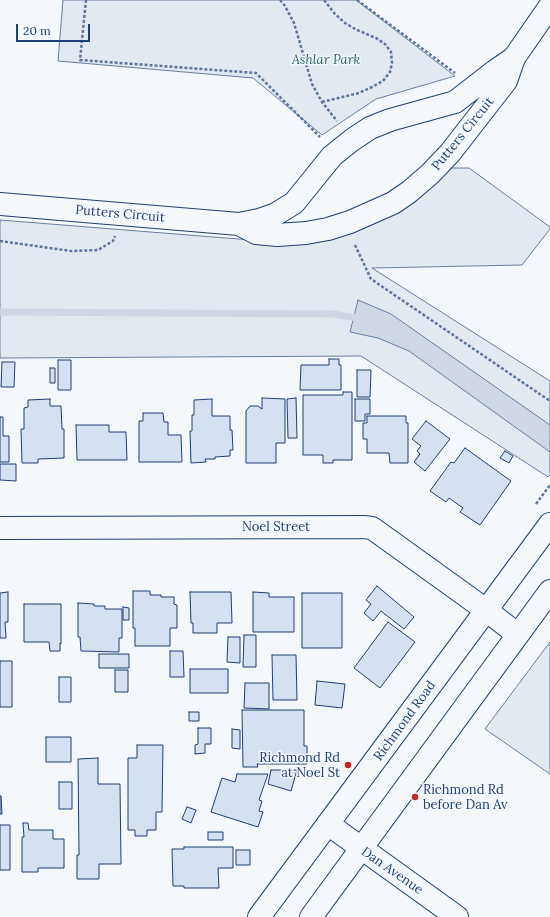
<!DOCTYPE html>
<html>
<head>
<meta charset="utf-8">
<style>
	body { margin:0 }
	#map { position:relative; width:550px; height:917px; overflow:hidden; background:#f4f7fb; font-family:Lora,serif }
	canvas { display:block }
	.scale { position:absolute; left:16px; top:24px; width:74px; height:18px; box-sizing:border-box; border:2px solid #1d3f73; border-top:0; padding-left:5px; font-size:12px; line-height:14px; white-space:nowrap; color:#1d3f73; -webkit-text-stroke:3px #f4f7fb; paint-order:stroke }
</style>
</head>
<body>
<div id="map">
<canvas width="550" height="917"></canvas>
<div class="scale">20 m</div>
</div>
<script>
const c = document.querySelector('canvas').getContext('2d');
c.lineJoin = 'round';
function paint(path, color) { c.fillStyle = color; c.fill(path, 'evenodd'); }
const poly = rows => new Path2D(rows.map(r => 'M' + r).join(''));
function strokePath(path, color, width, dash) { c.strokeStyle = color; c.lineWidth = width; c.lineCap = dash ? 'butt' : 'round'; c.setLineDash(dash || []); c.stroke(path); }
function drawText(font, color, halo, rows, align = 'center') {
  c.font = font + ' Lora,serif'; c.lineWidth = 3; c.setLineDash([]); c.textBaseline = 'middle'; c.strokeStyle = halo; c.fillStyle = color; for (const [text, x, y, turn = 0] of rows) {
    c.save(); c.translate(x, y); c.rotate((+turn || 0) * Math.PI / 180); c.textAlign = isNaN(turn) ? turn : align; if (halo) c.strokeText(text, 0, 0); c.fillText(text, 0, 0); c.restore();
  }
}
const green = poly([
	[63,0,356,0,455,76,376,99,322,135,253,78,58,61,63,0],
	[451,168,469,168,550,227,550,229,522,265,372,268,550,381,550,475,548,477,361,356,0,358,0,220,301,244,451,168],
	[550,642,550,774,485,729,550,642]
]);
paint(green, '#e3e9f0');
strokePath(green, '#687fa3', 1);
const water = poly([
	[358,300,391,314,550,425,550,452,409,351,378,338,350,332,358,300]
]);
paint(water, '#cfd7e4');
strokePath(water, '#687fa3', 1);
strokePath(poly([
	[0,312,333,314,363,319]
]), '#cfd7e4', 7);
const building = poly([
	[329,359,339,359,339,365,341,365,341,390,300,390,301,365,329,365,329,359],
	[58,360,71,360,71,390,58,390,58,360],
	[2,362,15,362,14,387,1,387,2,362],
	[50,368,55,368,55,383,50,383,50,368],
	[357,370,371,370,370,397,357,397,357,370],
	[343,392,352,392,352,460,333,460,333,463,323,463,323,455,303,455,303,395,343,395,343,392],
	[262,398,285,399,285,443,276,443,276,463,246,463,246,411,250,406,258,406,262,409,262,398],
	[296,398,297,438,288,438,287,399,296,398],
	[50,399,50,406,61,406,62,429,64,429,64,458,38,459,38,463,22,463,21,429,24,429,24,408,28,407,28,400,50,399],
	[212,399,212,416,230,416,230,430,232,430,233,450,230,450,230,456,215,457,215,459,205,459,206,462,191,463,190,431,192,431,192,415,194,415,194,400,212,399],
	[355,399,370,399,370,414,365,414,365,421,355,421,355,399],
	[143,413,163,413,164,422,168,422,168,435,181,435,182,462,139,462,139,421,143,421,143,413],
	[367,416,406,416,406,423,408,423,408,463,390,463,389,453,367,453,367,439,363,439,363,423,367,423,367,416],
	[0,417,3,417,3,436,9,436,9,462,0,462,0,417],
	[426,421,450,439,425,471,414,462,420,454,417,451,421,446,412,439,426,421],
	[76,425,109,425,109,432,126,432,127,460,77,460,76,425],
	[465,448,511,481,480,525,460,512,463,508,449,498,446,502,430,491,451,462,454,463,465,448],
	[505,451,513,456,509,463,500,458,505,451],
	[0,464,16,464,16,481,0,480,0,464],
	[377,586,414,617,404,629,381,611,373,621,364,613,371,604,366,600,377,586],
	[133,591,150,591,150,595,161,595,161,597,174,597,174,604,177,605,177,628,170,628,170,646,135,646,135,628,133,628,133,591],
	[8,592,8,622,5,622,6,638,0,638,0,593,8,592],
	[190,592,231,592,232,623,217,623,217,633,193,633,193,623,191,623,190,592],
	[253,592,269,593,269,597,294,597,294,632,253,632,253,592],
	[302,593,342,593,342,648,302,648,302,593],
	[78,603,94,604,94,606,105,606,105,609,122,609,122,638,119,638,119,652,81,651,80,637,78,637,78,603],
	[24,604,61,604,61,644,60,643,60,651,50,651,49,642,24,642,24,604],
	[123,607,129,608,129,620,123,620,123,607],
	[388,622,415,642,380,688,354,668,388,622],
	[244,635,256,635,256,667,243,667,244,635],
	[228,637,240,637,240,663,227,662,228,637],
	[170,651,183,651,184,677,170,677,170,651],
	[99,654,129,654,129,668,99,668,99,654],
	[272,655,296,655,297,700,273,700,272,655],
	[0,661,12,661,12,707,0,707,0,661],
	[190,669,228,669,228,693,190,693,190,669],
	[115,670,128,670,128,692,115,692,115,670],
	[59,677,71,677,71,702,59,702,59,677],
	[317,681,345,684,342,708,315,705,317,681],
	[245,683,269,683,269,709,244,708,245,683],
	[242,710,304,710,304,746,307,746,307,764,257,764,258,767,243,767,242,710],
	[189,712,199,712,199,721,189,721,189,712],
	[198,728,211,728,211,744,205,744,205,753,195,754,195,745,198,744,198,728],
	[232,729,240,730,240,749,232,748,232,729],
	[46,737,71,737,71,762,46,762,46,737],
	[137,745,163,745,162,812,156,812,156,830,147,830,147,836,135,836,135,830,128,830,128,758,137,758,137,745],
	[98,758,98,784,120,784,121,864,99,864,99,879,77,879,77,855,79,855,78,759,98,758],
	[271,770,297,770,291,791,268,784,271,770],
	[237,774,268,774,259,800,262,801,259,811,263,812,258,827,211,812,222,778,235,782,237,774],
	[59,782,72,782,72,809,59,809,59,782],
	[0,796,1,796,2,814,0,814,0,796],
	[187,807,196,810,191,823,182,819,187,807],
	[23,823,28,823,29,830,53,830,53,839,64,839,64,868,38,868,38,872,22,872,22,837,24,837,23,823],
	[0,825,10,825,10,870,0,870,0,825],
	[208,832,223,832,223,840,208,840,208,832],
	[184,847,233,847,233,868,218,868,219,888,184,888,184,886,173,886,172,849,184,849,184,847],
	[236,850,250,850,250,865,236,865,236,850]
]);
paint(building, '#d5e0f0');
strokePath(building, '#1d3f73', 1);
const street = poly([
	[0,204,239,224,259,220,276,214,294,203,332,156,352,140,370,128,390,120,455,102,495,71,514,58],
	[239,224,256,233,277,235,306,233,328,229,350,222,393,203,409,192,430,174,450,153,506,81,514,58,550,6],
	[0,528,364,527,372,528,486,610,517,634],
	[328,824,457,917]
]);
const primary = poly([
	[259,917,550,524],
	[311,917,550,591]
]);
strokePath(street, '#1d3f73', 24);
strokePath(primary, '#1d3f73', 24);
strokePath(poly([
	[86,0,80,60,256,73,320,137],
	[280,0,285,6,294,23,312,84,322,102,337,121],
	[357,0,455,73],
	[322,102,359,93,372,87,383,81,390,72,392,63,391,52,385,44,376,38,357,30,345,23,335,14,324,0],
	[0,241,71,251,98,250,113,241,115,236],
	[355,245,371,279,550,401],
	[536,504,550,485]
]), '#5e769c', 2.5, [3, 2]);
strokePath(street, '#f4f7fb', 22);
strokePath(primary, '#f4f7fb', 22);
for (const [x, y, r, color] of [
	[348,765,4,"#c62828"],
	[415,797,4,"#c62828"]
]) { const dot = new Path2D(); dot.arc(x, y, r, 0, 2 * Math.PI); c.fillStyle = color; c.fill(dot); strokePath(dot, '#f4f7fb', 1.5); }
drawText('italic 13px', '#2c6c60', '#f4f7fb', [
	["Ashlar Park",326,60]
]);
drawText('13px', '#1d3f73', '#f4f7fb', [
	["Putters Circuit",463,134,-51],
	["Putters Circuit",120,214,5],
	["Noel Street",276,527],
	["Richmond Road",405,721,-54],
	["Dan Avenue",392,871,35]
]);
drawText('13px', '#1d3f73', '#f4f7fb', [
	["Richmond Rd",340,758],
	["at Noel St",340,773],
	["Richmond Rd",423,790,"left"],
	["before Dan Av",423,805,"left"]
], 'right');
</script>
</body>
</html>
